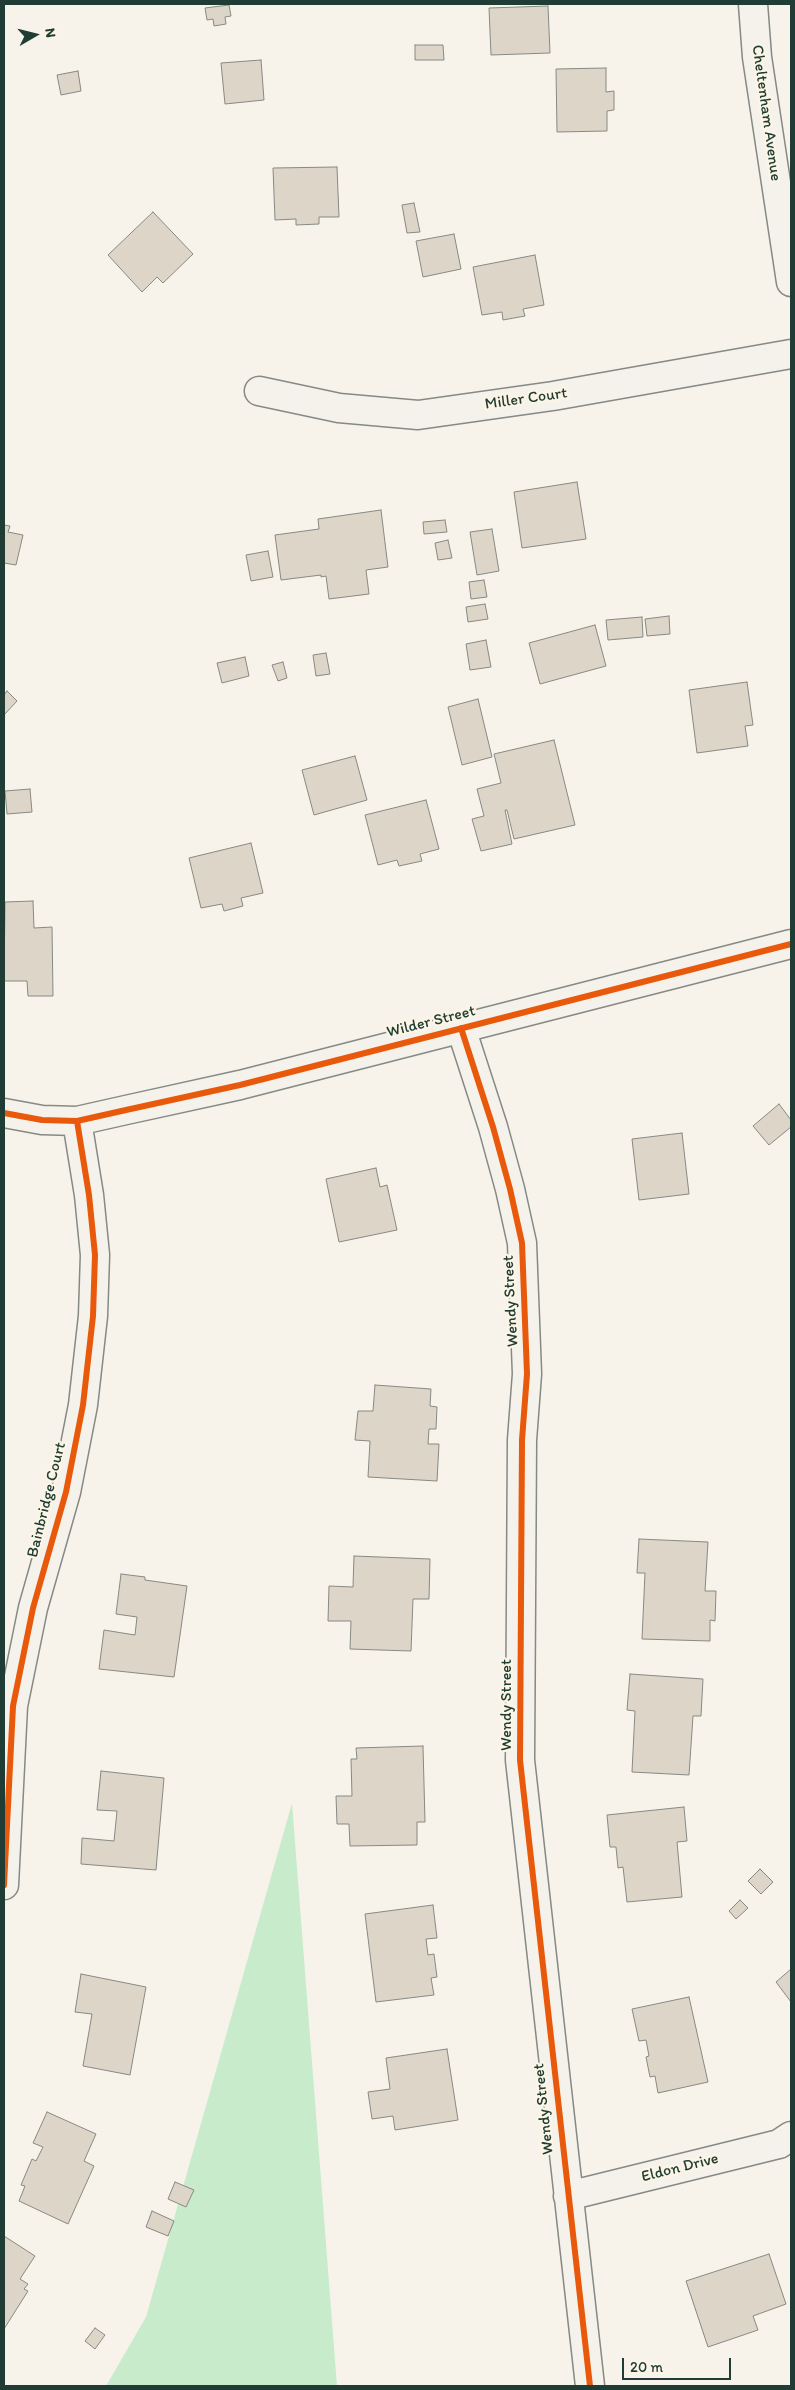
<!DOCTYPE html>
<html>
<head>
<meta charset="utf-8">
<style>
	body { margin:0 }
	#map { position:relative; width:795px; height:2390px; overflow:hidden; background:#f7f3ea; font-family:Itim,sans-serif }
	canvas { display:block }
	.frame { position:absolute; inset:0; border:5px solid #1f3d34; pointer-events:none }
	.north { position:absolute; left:10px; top:10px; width:50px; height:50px; -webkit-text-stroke:4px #fcf5e5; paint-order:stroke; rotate:82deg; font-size:14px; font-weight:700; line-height:20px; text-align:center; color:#1f3d34 }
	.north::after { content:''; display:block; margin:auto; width:18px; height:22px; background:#1f3d34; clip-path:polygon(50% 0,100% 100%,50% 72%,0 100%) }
	.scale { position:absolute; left:622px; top:2358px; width:109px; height:22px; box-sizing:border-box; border:2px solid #1f3d34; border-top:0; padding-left:6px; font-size:15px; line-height:18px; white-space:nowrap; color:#1f3d34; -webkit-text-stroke:4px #fcf5e5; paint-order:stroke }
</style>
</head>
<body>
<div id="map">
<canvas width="795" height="2390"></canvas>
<div class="frame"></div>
<div class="north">N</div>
<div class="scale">20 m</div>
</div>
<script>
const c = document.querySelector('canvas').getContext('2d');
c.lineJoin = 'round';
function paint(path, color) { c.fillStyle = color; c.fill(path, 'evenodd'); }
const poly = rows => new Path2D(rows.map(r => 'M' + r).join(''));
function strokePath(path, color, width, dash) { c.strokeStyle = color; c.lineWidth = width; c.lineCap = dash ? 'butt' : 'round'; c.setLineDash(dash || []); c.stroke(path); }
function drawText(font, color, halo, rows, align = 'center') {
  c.font = font + ' Itim,sans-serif'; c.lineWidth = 4.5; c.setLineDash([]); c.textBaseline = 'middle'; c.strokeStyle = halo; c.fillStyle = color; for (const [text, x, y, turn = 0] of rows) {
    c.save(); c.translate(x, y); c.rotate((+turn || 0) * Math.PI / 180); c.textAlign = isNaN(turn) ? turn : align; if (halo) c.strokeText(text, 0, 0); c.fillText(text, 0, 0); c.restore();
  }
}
paint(poly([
	[292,1803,337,2386,106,2386,146,2317]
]), '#c8eccb');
const building = poly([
	[229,5,231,16,225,17,226,24,214,26,213,19,207,20,205,8,229,5],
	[548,6,550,53,491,55,489,8,548,6],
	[415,45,443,45,444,60,415,60,415,45],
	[261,60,264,100,225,104,221,63,261,60],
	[606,68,606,92,614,91,614,110,607,111,607,131,557,132,556,69,606,68],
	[78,71,81,91,61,95,57,75,78,71],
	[337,167,339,217,319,217,319,224,296,225,296,219,275,220,273,168,337,167],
	[414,203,420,232,407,233,402,205,414,203],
	[153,212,193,254,163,283,157,277,142,292,108,255,153,212],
	[454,234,461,269,423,277,416,241,454,234],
	[535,255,544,305,523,309,525,316,503,320,502,312,482,315,473,267,535,255],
	[577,482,586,539,522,548,514,492,577,482],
	[381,510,388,567,366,570,369,594,329,599,326,576,321,577,321,575,281,580,275,535,319,529,318,519,381,510],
	[445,520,447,532,424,534,423,522,445,520],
	[4,525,10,526,8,532,23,535,16,565,4,563,4,525],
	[492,529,499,571,477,575,470,532,492,529],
	[448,540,452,558,438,560,435,543,448,540],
	[268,551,273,577,251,581,246,555,268,551],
	[484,580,487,597,471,599,469,582,484,580],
	[485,604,488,619,468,622,466,607,485,604],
	[669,616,670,634,647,636,645,619,669,616],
	[642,617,643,637,608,640,606,620,642,617],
	[595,625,606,666,540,684,529,643,595,625],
	[486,640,491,667,470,670,466,644,486,640],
	[326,653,330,674,316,676,313,655,326,653],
	[245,657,249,676,222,683,217,663,245,657],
	[283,662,287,678,278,681,272,665,283,662],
	[747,682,753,725,745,726,748,746,697,753,689,690,747,682],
	[7,691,17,701,4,715,4,695,7,691],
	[478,699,492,757,462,765,448,707,478,699],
	[554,740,575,825,514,839,507,810,505,810,512,844,481,851,472,819,484,816,477,789,501,783,494,754,554,740],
	[355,756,367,800,314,815,302,770,355,756],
	[30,789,32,812,7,814,5,791,30,789],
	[426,800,439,849,420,854,422,861,399,866,397,860,378,865,365,815,426,800],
	[251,843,263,893,241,898,243,906,224,911,222,904,201,908,189,858,251,843],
	[33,901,34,928,52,927,53,996,28,996,27,981,4,981,5,902,33,901],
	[779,1104,791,1120,791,1127,769,1145,753,1126,779,1104],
	[682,1133,689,1194,639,1200,632,1139,682,1133],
	[376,1168,380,1187,387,1185,397,1230,339,1242,326,1179,376,1168],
	[375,1385,431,1389,430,1406,437,1407,436,1429,429,1429,428,1444,439,1444,437,1481,368,1477,370,1441,355,1440,358,1411,373,1411,375,1385],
	[639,1539,708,1542,705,1591,716,1591,715,1621,710,1620,710,1641,642,1639,645,1573,637,1573,639,1539],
	[354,1556,430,1559,429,1599,413,1599,411,1651,350,1649,351,1621,328,1621,329,1586,353,1587,354,1556],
	[121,1574,145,1577,145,1580,187,1586,174,1677,99,1669,104,1630,135,1635,137,1617,116,1614,121,1574],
	[630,1674,703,1679,701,1716,693,1716,689,1775,632,1772,635,1711,627,1710,630,1674],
	[423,1746,425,1822,417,1822,417,1845,350,1846,349,1824,337,1824,336,1796,352,1796,351,1759,357,1759,356,1748,423,1746],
	[101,1771,164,1778,156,1870,81,1864,82,1838,114,1841,117,1811,97,1810,101,1771],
	[684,1807,687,1841,677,1842,682,1897,627,1902,623,1867,618,1868,616,1847,610,1847,607,1815,684,1807],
	[760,1869,773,1882,761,1894,748,1881,760,1869],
	[740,1900,748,1908,736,1919,729,1911,740,1900],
	[433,1905,437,1938,426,1939,428,1955,434,1954,437,1977,431,1978,434,1995,376,2002,365,1914,433,1905],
	[791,1969,791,2002,776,1982,791,1969],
	[81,1974,146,1987,130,2075,83,2066,92,2014,75,2012,81,1974],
	[689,1997,708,2082,658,2093,655,2076,650,2077,646,2057,649,2056,646,2040,639,2041,632,2009,689,1997],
	[447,2049,458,2120,395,2130,393,2116,372,2119,368,2092,390,2089,386,2058,447,2049],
	[47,2112,96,2134,84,2161,94,2166,68,2224,19,2201,25,2186,21,2185,32,2159,36,2161,43,2147,33,2143,47,2112],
	[175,2182,194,2190,186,2207,168,2199,175,2182],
	[152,2211,174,2221,168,2236,146,2227,152,2211],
	[4,2236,35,2256,20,2279,28,2284,24,2289,28,2291,4,2329,4,2236],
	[769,2254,786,2304,753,2316,758,2330,708,2347,686,2281,769,2254],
	[95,2328,105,2335,95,2349,85,2341,95,2328]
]);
paint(building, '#ddd5c8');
strokePath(building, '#868984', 1);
const street = poly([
	[753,4,757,57,791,282],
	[259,391,339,408,418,415,553,396,791,354],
	[461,1028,493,1127,510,1189,522,1243,527,1374,522,1440,520,1760,590,2386],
	[4,1113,42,1120,77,1121,126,1110,240,1085,791,944],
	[4,1885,13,1706,33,1608,66,1492,83,1405,93,1316,95,1255,89,1195,77,1121],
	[568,2196,779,2144,791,2136]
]);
strokePath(street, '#868984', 31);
strokePath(street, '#f5f2ec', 28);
strokePath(poly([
	[461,1028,493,1127,510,1189,522,1243,527,1374,522,1440,520,1760,590,2386],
	[4,1113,42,1120,77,1121,126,1110,240,1085,791,944],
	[4,1885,13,1706,33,1608,66,1492,83,1405,93,1316,95,1255,89,1195,77,1121]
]), '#e8590c', 6);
drawText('16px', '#1f3d34', '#fcf5e5', [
	["Cheltenham Avenue",766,113,82],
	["Miller Court",526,399,-8],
	["Wilder Street",431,1022,-14],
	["Wendy Street",511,1301,-93],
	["Bainbridge Court",47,1500,-76],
	["Wendy Street",507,1705,-90],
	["Wendy Street",544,2109,-96],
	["Eldon Drive",680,2168,-14]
]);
</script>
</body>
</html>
